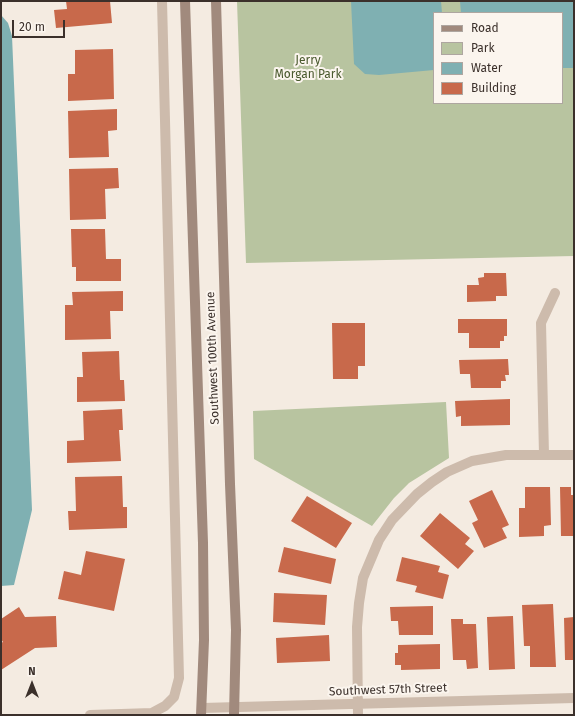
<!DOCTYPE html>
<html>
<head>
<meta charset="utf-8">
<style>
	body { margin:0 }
	#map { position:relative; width:575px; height:716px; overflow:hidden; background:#f4ebe1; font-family:"Fira Sans",sans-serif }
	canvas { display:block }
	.frame { position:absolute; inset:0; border:2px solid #3b302b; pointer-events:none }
	.legend { position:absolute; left:433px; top:12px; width:130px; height:92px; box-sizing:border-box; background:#fbf5ee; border:1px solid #aea6a0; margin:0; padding:5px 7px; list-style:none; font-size:12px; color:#3b302b }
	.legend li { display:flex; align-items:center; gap:8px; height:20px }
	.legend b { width:20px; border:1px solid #aea6a0 }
	.north { position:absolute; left:12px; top:664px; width:40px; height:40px; -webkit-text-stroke:3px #fbf5ee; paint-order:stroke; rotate:0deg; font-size:11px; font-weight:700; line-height:16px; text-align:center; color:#3b302b }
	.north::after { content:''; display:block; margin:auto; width:14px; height:18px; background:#3b302b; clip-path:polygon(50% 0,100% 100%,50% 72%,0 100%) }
	.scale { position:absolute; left:12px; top:20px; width:53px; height:18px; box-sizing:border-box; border:2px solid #3b302b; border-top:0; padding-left:5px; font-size:12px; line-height:14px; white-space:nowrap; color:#3b302b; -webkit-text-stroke:3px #fbf5ee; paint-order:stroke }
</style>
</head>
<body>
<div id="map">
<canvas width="575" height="716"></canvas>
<div class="frame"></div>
<ul class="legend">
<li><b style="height:5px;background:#a18a7d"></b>Road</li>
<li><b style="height:11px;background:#b8c4a0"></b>Park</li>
<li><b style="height:11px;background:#7fb0b2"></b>Water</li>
<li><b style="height:11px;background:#c8694b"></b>Building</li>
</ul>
<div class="north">N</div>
<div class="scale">20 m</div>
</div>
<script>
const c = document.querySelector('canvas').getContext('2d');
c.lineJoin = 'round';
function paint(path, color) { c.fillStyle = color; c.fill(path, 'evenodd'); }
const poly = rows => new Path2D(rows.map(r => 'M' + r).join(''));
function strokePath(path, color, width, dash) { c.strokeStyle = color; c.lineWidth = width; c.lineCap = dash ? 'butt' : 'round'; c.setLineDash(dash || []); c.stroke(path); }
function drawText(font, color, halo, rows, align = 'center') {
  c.font = font + ' "Fira Sans",sans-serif'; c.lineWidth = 4; c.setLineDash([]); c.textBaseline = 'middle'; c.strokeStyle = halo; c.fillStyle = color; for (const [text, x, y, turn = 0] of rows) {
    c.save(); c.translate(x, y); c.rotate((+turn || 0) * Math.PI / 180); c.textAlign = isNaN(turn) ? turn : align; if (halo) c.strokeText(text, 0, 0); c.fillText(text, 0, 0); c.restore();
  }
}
paint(poly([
	[237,1,574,1,574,256,246,263],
	[434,13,562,13,562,103,434,103],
	[446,402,449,458,409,483,394,498,372,526,254,459,253,411]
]), '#b8c4a0');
paint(poly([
	[351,1,441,1,442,13,434,13,434,70,379,75,365,74,354,64],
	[460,1,574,1,574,68,562,68,562,13,461,13],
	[1,15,8,23,12,36,32,510,14,585,1,586]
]), '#7fb0b2');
paint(poly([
	[66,1,110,1,112,23,56,28,54,10,67,9],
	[113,49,114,99,68,101,68,74,75,74,75,50],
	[117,109,117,130,108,131,109,157,69,158,68,111],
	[118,168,119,188,105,189,106,219,70,220,69,169],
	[71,229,105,229,106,259,121,259,121,281,76,281,76,267,72,267],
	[484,273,506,273,507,296,496,296,496,301,467,302,467,285,479,285,478,278,484,277],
	[123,291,123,311,110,311,111,339,65,340,65,305,73,305,72,292],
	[458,319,507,319,507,336,504,336,504,341,500,341,500,348,469,348,469,333,458,333],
	[332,323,365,323,365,366,358,366,358,379,333,379],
	[119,351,120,380,124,380,125,401,77,402,77,377,83,377,82,352],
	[508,359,509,375,505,375,506,381,501,381,501,388,471,388,470,374,460,374,459,360],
	[510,399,510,425,461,426,461,416,456,417,455,401],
	[122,409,123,430,119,430,121,461,67,463,67,441,84,440,83,411],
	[122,476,123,507,127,507,127,528,69,530,68,511,76,511,75,477],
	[525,487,550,487,551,525,544,526,544,536,519,537,519,508,525,508],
	[560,487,571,487,571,495,574,495,574,536,561,536],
	[492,490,509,525,502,528,507,538,484,548,472,523,478,520,469,501],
	[307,496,352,523,336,548,291,521],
	[440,513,470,538,465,544,474,551,458,569,420,536],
	[284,547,336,559,331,584,278,572],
	[86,551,125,559,114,611,58,599,64,571,81,575],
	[402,557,440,566,438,572,449,575,443,599,415,592,417,586,396,581],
	[274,593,327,595,325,625,273,622],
	[553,604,556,667,530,667,530,646,524,646,522,605],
	[433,606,433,635,399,635,398,621,391,621,390,607],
	[19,607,25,617,56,616,57,647,35,648,1,670,1,643,3,642,1,639,1,619],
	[513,616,515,669,489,670,487,617],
	[574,617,574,660,565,660,564,618],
	[451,619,463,619,463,624,476,624,478,668,467,669,466,660,453,660],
	[329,635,330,661,277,663,276,638],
	[440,644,440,669,401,670,401,665,395,665,395,653,398,653,398,645]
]), '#c8694b');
strokePath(poly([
	[544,455,541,323,555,293],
	[202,708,574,698],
	[90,715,152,713,165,706,174,697,179,678,162,1],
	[358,715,357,627,359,603,363,578,379,540,392,520,417,494,432,482,447,472,472,461,506,455,574,455]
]), '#cdbbac', 10);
strokePath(poly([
	[185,1,203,543,204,640,201,715],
	[216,1,230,484,236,630,234,715]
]), '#a18a7d', 10);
drawText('12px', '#4a5a2e', '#fbf5ee', [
	["Jerry",308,61],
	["Morgan Park",308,75]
]);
drawText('12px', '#3b302b', '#fbf5ee', [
	["Southwest 100th Avenue",213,358,-92],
	["Southwest 57th Street",388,690,-2]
]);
</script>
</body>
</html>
